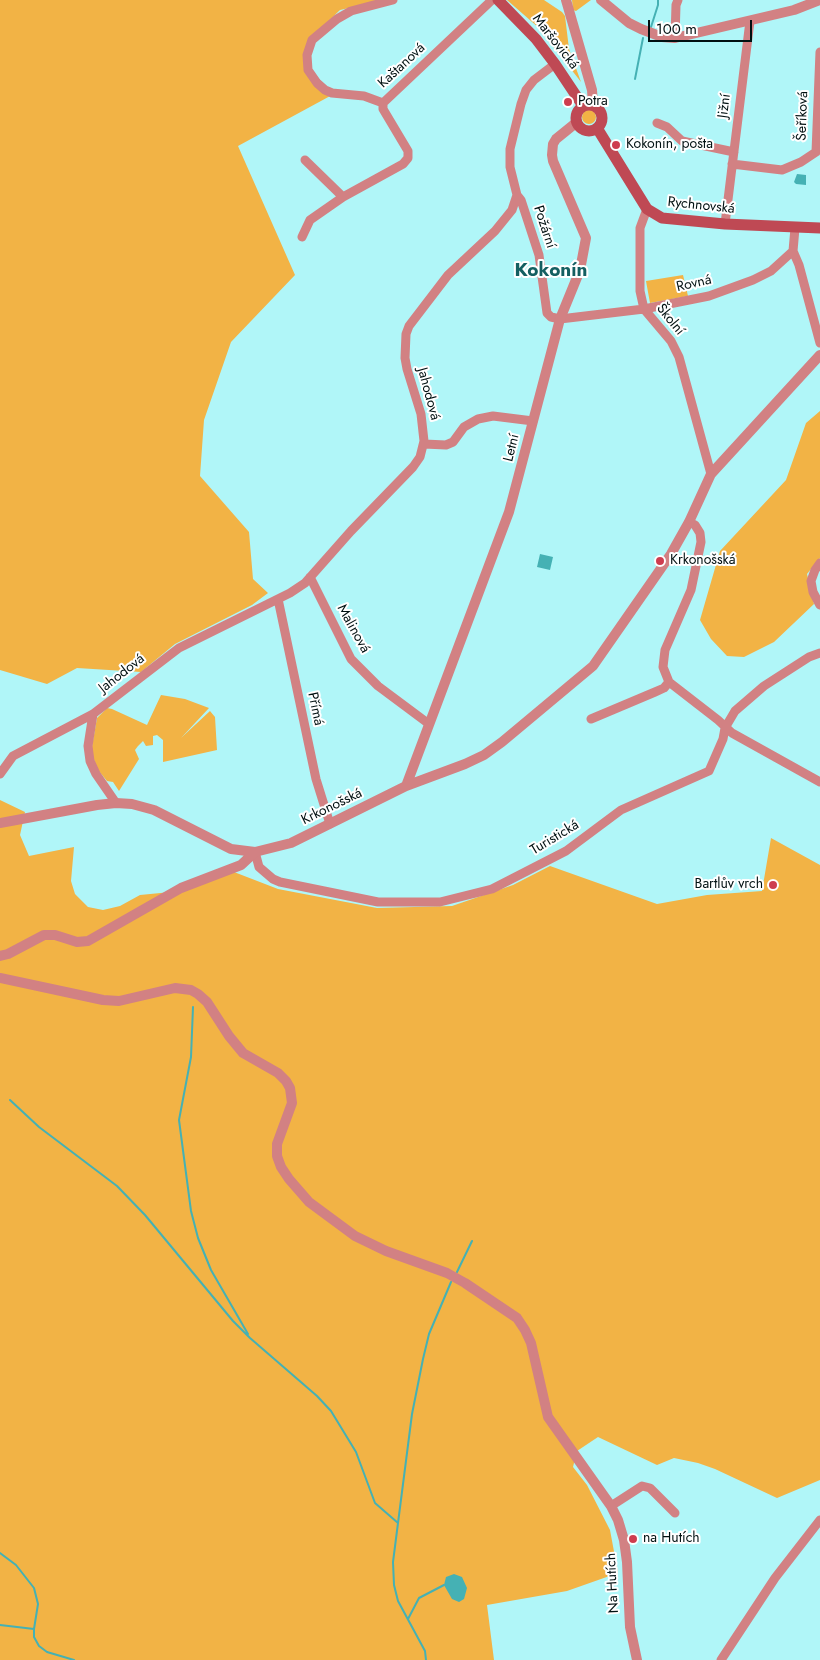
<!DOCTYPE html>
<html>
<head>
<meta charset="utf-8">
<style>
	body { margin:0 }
	#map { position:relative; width:820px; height:1660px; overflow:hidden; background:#b0f6f8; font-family:Jost,sans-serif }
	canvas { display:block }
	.scale { position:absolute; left:648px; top:20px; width:104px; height:22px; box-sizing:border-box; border:2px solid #001011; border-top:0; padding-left:6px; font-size:15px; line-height:18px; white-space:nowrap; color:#001011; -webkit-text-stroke:4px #fff; paint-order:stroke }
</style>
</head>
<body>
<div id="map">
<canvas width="820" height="1660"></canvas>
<div class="scale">100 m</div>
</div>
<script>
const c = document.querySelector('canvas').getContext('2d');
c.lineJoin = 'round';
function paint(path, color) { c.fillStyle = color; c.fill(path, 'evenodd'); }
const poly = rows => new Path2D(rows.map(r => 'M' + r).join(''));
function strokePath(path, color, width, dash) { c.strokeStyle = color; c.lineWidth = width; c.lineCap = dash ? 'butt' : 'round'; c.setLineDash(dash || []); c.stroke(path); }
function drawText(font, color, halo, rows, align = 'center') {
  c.font = font + ' Jost,sans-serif'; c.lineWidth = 4; c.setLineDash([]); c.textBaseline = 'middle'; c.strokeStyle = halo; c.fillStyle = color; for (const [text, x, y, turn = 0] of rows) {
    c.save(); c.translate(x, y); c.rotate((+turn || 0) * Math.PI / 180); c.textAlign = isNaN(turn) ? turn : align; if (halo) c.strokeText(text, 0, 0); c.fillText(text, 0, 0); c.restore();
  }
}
paint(poly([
	[0,0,385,0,340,10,311,38,304,60,332,95,238,146,295,275,231,342,204,420,200,476,249,532,253,579,268,593,252,605,175,644,141,672,77,668,47,684,0,670],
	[507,0,544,0,562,12,565,16,569,49,581,82,539,28],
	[572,0,591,0,576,11,573,10],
	'582 117a7 7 0 1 1 14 0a7 7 0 1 1-14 0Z',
	[683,275,688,296,650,303,646,281],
	[820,411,820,558,807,574,814,604,774,642,744,657,727,656,711,639,700,620,720,551,786,480,806,423],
	[161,695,185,699,209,708,181,738,210,711,215,717,217,750,163,762,163,740,157,735,153,736,153,745,146,746,143,741,138,746,135,750,139,759,119,791,113,782,107,781,98,770,91,752,97,718,107,708,112,709,147,725],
	[0,800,25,812,20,835,29,856,74,847,71,881,75,894,88,907,103,910,120,906,140,895,181,891,234,872,278,889,377,908,452,906,513,885,550,866,657,904,707,895,762,891,771,838,820,865,820,1480,777,1498,715,1469,698,1463,674,1458,657,1465,598,1437,577,1451,573,1467,587,1485,610,1530,618,1573,567,1591,487,1605,494,1660,0,1660]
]), '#f2b345');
paint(poly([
	[797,174,806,175,806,185,796,184,794,182],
	[540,554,553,557,550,570,537,567],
	[454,1574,462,1577,467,1588,464,1599,459,1602,452,1599,444,1585,446,1577]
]), '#45b1b4');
strokePath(poly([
	[651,27,658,5,658,0],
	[635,79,643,38],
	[193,1007,191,1057,179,1120,191,1211,198,1238,211,1270,248,1334],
	[10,1100,39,1127,117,1186,145,1215,233,1321,250,1338,317,1396,331,1411,356,1452,375,1503,398,1523,393,1562,394,1585,398,1601,425,1651,426,1660],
	[457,1272,472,1241],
	[398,1523,412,1414,423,1359,429,1334,451,1282],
	[0,1553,16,1565,34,1588,38,1604,34,1629,34,1637,39,1646,47,1652,74,1660],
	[408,1619,419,1598,444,1585],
	[0,1625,34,1629]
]), '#45b1b4', 2);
strokePath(poly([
	[675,38,676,5,678,0],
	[383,103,364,96,332,93,325,90,317,83,308,70,307,55,312,40,337,19,351,11,393,0],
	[657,123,667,127,682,141,734,152],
	[305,160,343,197,403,164,408,158,408,151,383,109,383,103,492,0],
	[732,164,782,170,801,162,816,152,820,52],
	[517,195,521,200,539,255,547,313,551,317,560,319,644,309,709,296,753,280,771,271,793,251],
	[647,209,640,228,640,291,644,309,671,341,679,357,711,474],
	[725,224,750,21],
	[795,228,793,251,799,265,820,343],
	[302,237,310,220,343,197],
	[424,444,446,445,453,442,464,427,478,419,493,416,533,421],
	[689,522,695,525,700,533,701,542,691,590,665,650,663,667,669,682,718,720,732,733,820,782],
	[820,563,815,570,811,581,813,592,820,605],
	[310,577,351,659,378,686,429,724],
	[278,599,316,779,330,824],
	[93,714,88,746,90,761,96,774,116,803],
	[591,719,655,692,664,688,669,682],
	[0,774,13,756,93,714,179,648,290,593,305,583,351,531,413,467,420,457,424,441,421,414,407,369,405,358,406,334,409,326,448,275,495,231,512,210,517,195,510,167,510,149,521,104,526,90,534,80,555,64],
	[255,852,259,867,273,879,280,882,378,902,440,902,492,889,566,851,621,810,709,771,723,739,725,728,735,711,764,686,809,657,820,653],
	[611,1506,642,1486,650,1488,675,1513],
	[721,1660,775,1578,820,1520]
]), '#d28183', 9);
strokePath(poly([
	[566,0,592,90,593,105],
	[601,0,629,23,641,29,662,37,675,38,794,10,820,0],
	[406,786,509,512,560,319,580,270,586,238,553,161,552,155,553,144,556,139,577,122],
	[0,823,97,805,116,803,132,804,154,810,231,849,255,852,291,843,406,786,465,764,484,755,502,742,593,666,671,554,689,522,711,474,820,355],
	[0,956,8,954,44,935,55,935,77,942,88,941,181,888,241,865,255,852],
	[0,978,103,1000,119,1001,175,988,191,990,198,994,207,1002,229,1036,243,1053,278,1073,286,1081,290,1088,292,1103,277,1144,277,1156,281,1167,289,1179,309,1202,355,1236,386,1251,447,1273,465,1283,517,1318,525,1330,531,1343,548,1417,611,1506,618,1520,624,1540,627,1562,630,1627,637,1660]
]), '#d28183', 10);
strokePath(poly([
	[498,0,536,39,555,64,583,106],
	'576 118a13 13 0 1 1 26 0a13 13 0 1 1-26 0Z',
	[597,128,647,209,662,218,725,224,820,228]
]), '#bf4954', 11);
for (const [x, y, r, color] of [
	[568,102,5,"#ce3d4f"],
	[616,145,5,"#ce3d4f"],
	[660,561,5,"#ce3d4f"],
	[773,885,5,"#ce3d4f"],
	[633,1539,5,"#ce3d4f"]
]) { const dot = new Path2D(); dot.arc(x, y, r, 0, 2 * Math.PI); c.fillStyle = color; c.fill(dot); strokePath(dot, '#fff', 2); }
drawText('14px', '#001011', '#fff', [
	["Maršovická",555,42,52],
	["Kaštanová",402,66,-43],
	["Jižní",725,106,-83],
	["Šeříková",803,116,-88],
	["Rychnovská",701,206,6],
	["Požární",544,227,72],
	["Rovná",694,284,-13],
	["Školní",670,320,51],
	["Jahodová",428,394,75],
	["Letní",512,448,-76],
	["Malinová",353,629,61],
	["Jahodová",122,674,-38],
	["Přímá",315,709,78],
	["Krkonošská",332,807,-26],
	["Turistická",555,838,-31],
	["Na Hutích",613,1583,-93]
]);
drawText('14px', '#001011', '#fff', [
	["Potra",578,102],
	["Kokonín, pošta",626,145],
	["Krkonošská",670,561],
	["Bartlův vrch",763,885,"right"],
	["na Hutích",643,1539]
], 'left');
drawText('bold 19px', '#145f61', '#fff', [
	["Kokonín",551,271]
]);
</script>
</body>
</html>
